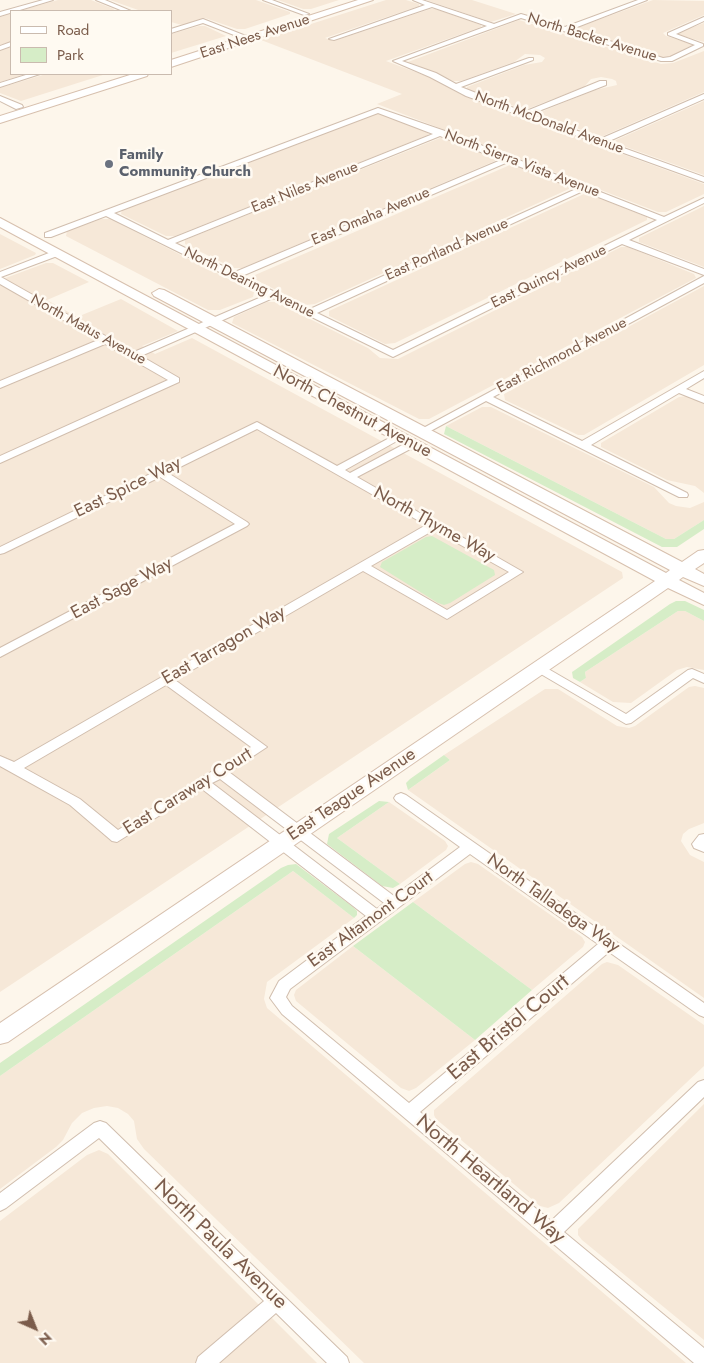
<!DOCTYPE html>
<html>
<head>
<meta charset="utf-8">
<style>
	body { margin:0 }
	#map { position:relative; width:704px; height:1363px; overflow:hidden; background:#fdf6eb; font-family:Jost,sans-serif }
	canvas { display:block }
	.legend { position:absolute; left:10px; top:10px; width:162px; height:65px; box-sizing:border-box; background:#fffaf2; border:1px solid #cabbaf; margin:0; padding:6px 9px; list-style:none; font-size:15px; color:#7b5c4b }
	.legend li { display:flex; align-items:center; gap:10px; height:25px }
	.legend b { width:25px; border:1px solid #cabbaf }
	.north { position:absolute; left:10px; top:1303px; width:50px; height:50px; -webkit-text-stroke:4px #fffaf2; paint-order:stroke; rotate:136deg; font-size:14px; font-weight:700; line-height:20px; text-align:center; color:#7b5c4b }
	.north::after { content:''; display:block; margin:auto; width:18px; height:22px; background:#7b5c4b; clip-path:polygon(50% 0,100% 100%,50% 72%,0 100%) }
</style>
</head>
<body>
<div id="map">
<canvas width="704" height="1363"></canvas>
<ul class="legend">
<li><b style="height:6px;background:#fff"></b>Road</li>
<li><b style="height:14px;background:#d6edc7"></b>Park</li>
</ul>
<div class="north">N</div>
</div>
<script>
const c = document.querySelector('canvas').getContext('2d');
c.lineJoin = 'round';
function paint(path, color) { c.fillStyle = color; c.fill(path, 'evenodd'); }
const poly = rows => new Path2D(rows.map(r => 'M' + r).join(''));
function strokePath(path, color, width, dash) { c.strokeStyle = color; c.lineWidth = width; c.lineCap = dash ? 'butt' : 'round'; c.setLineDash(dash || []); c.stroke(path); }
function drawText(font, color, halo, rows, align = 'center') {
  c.font = font + ' Jost,sans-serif'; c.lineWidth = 5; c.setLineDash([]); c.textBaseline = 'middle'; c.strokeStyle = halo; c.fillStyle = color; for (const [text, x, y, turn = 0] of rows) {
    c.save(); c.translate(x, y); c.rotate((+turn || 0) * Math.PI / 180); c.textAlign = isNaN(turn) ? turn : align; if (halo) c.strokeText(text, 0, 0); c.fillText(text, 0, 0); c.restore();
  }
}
paint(poly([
	[58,0,91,0,114,9,113,11,19,11],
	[110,0,256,0,290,12,290,14,245,29,237,29,205,18,182,25,171,22,171,11,141,11],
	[278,0,339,0,311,9,303,9],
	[386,0,406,0,419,4,419,6,325,38,334,41,430,9,436,9,481,25,481,27,386,61,429,77,462,95,704,184,704,194,666,212,658,212,377,104,402,94,261,40],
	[426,0,472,0,516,14,491,22],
	[653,0,704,1,704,15,663,33,666,36,692,44,693,47,666,58,660,58,578,31,576,28],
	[11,14,11,42,0,45,0,17],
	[519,20,661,64,673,63,704,51,704,92,603,136,597,136,538,113,595,90,617,85,616,81,612,79,601,77,591,79,584,87,527,109,522,109,467,89,467,87,524,65,542,62,545,58,540,55,525,54,514,62,461,81,453,81,408,62],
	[704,23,704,42,679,35,679,32],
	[199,26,205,26,226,36,171,53,171,34],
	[11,47,11,74,25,74,0,82,0,51],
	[46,74,106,74,21,101,0,93,0,88],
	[704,101,704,175,615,143,616,140],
	[376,114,382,114,429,132,428,135,175,236,166,236,121,214,122,210],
	[440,138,446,138,496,158,495,161,242,268,233,268,185,244,185,240],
	[510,165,516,166,569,186,569,189,315,304,306,305,254,279,255,275],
	[584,194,591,195,647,217,647,220,395,343,385,344,329,316,329,311],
	[704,206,704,267,639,242,639,238],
	[101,219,110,219,254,292,253,297,220,310,208,310,66,236,67,231],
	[0,234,36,253,35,255,0,269],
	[621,247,628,247,694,274,696,278,429,419,419,419,232,323,234,317,267,302,276,302,368,348,380,358,398,359],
	[46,263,53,263,89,282,47,300,77,317,121,299,178,331,142,346,155,354,192,338,622,572,623,578,0,992,0,280],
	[704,286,704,365,584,435,578,435,505,400,504,394],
	[687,396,704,404,704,493,695,486,667,480,601,447,601,443,679,397],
	[482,407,491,407,654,487,669,503,676,506,690,508,704,502,704,520,674,539,666,539,446,426],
	[678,611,685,611,704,621,704,670,687,667,677,670,631,703,613,702,580,682,586,678,585,672],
	[695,686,704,688,704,823,689,829,683,834,681,841,690,855,704,862,704,998,408,790,450,760,444,755,545,689,558,689,617,726,629,728,635,726,689,687],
	[389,802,445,841,448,846,446,850,400,884,337,838],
	[471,862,478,864,582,937,585,942,583,947,532,990,413,902,465,864],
	[293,871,354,918,267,982,264,999,267,1008,686,1363,364,1363,144,1149,137,1139,134,1121,128,1114,118,1108,107,1106,94,1108,82,1113,72,1123,63,1140,56,1147,0,1189,0,1076],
	[353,946,475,1040,416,1088,409,1091,401,1088,296,1001,294,995,296,990],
	[607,962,618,965,704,1025,704,1066,559,1203,548,1208,540,1206,436,1119,434,1115,434,1110,602,964],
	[704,1104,704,1340,582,1240,578,1235,578,1229],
	[99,1150,108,1154,317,1363,0,1363,0,1221,87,1155]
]), '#f6e8d8');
paint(poly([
	[446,426,666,539,674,539,704,520,704,529,677,547,662,547,444,434],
	[432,536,494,570,495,575,450,603,444,605,438,603,380,567,382,562,426,537],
	[676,601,685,601,704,610,704,621,685,611,678,611,585,672,586,678,580,682,573,678,572,672,575,670,670,604],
	[444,755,450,760,408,790,406,783,410,779],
	[379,801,389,802,337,838,400,884,393,888,382,886,327,844,329,834],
	[296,864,353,907,357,911,357,915,354,918,293,871,0,1076,0,1063,281,868,288,865],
	[413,902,532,990,475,1040,353,946]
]), '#d6edc7');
const street = poly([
	[43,0,53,0,0,16,0,12,43,0],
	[96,0,105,0,131,11,123,11,96,0],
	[263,0,272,0,309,14,304,15,263,0],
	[413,0,422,0,494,24,521,14,565,27,638,0,647,0,572,29,663,58,670,57,695,45,668,35,668,33,704,17,704,21,676,34,703,44,703,46,672,61,661,61,521,18,402,61,436,73,456,84,529,58,533,58,533,60,461,87,524,112,600,81,606,81,606,85,531,114,600,139,704,94,704,99,607,142,704,177,704,182,466,96,430,77,393,61,487,26,432,7,334,40,329,39,425,5,413,0],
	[203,19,251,38,252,39,247,40,203,23,171,33,171,29,203,19],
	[11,42,11,46,0,50,0,46,11,42],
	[29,74,40,74,0,87,0,83,29,74],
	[0,96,22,105,23,107,16,109,0,101,0,96],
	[378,108,445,131,664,217,704,198,704,203,629,240,704,269,704,275,622,244,393,357,273,298,141,356,179,378,179,382,0,463,0,456,168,380,105,344,0,388,0,381,98,340,0,284,0,272,54,251,60,251,60,255,1,277,134,352,266,295,106,216,51,237,45,237,45,233,378,108],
	[378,113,433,134,168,240,114,213,378,113],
	[440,136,501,160,235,272,175,243,440,136],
	[508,162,576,189,310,309,242,276,508,162],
	[583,191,657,220,393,350,317,313,583,191],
	[704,276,704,283,493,397,582,441,704,371,704,378,686,389,704,396,704,403,679,393,591,445,687,493,688,495,687,497,679,497,486,401,425,434,417,434,416,432,704,276],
	[257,422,337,466,395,435,399,434,404,437,345,470,350,473,408,442,416,442,417,444,416,446,357,477,523,572,447,619,363,571,175,680,267,747,229,772,394,896,460,847,396,801,394,798,396,795,401,793,406,795,704,1003,704,1017,699,1015,609,952,420,1112,551,1221,698,1082,704,1080,704,1097,564,1232,704,1348,704,1363,694,1363,282,1014,270,998,279,981,366,916,202,789,117,842,112,841,70,805,0,766,0,756,14,762,426,525,257,429,168,473,247,522,249,524,247,526,0,657,0,648,235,524,160,477,4,553,0,554,0,547,257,422],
	[434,530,509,572,447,610,371,566,434,530],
	[166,685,251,747,118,830,80,799,24,768,166,685],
	[220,779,384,903,377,909,212,783,220,779],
	[470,854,598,944,409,1103,292,1006,286,997,290,989,470,854],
	[538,663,626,714,688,670,692,669,704,674,704,683,693,678,631,723,626,724,534,670,532,667,538,663],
	[704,834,704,852,694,848,692,844,699,835,704,834],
	[100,1121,106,1123,283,1295,347,1357,349,1363,327,1363,276,1313,219,1363,196,1363,198,1357,264,1301,99,1138,6,1208,0,1211,0,1193,94,1123,100,1121]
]);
const secondary = poly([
	[358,0,373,0,171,67,171,60,358,0],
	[133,74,148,74,147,76,0,123,0,116,133,74],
	[0,218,666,573,670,570,154,296,152,293,159,289,164,290,682,562,698,551,704,550,704,563,695,569,704,574,704,586,683,577,679,580,704,593,704,605,668,588,8,1042,0,1044,0,1023,655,581,0,227,0,218]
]);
strokePath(street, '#d1beae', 2);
strokePath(secondary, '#d7c0ae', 2);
paint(street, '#fff');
paint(secondary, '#fff');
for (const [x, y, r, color] of [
	[109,164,5,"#6b7280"]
]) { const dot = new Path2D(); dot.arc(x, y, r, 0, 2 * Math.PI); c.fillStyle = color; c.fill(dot); strokePath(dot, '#fffaf2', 2); }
drawText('15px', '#7b5c4b', '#fffaf2', [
	["East Nees Avenue",255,37,-18],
	["North Backer Avenue",592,38,17],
	["North McDonald Avenue",549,123,20],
	["North Sierra Vista Avenue",522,164,21],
	["East Niles Avenue",305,188,-22],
	["East Omaha Avenue",371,217,-23],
	["East Portland Avenue",447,250,-24],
	["East Quincy Avenue",549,277,-26],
	["North Dearing Avenue",249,283,26],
	["North Matus Avenue",88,330,29],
	["East Richmond Avenue",562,356,-28]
]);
drawText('bold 15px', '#5b616d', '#fffaf2', [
	["Family",119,155],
	["Community Church",119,172]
], 'left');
drawText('18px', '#7b5c4b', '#fffaf2', [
	["North Chestnut Avenue",352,412,28],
	["East Spice Way",128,488,-26],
	["North Thyme Way",434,525,29],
	["East Sage Way",122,589,-28],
	["East Tarragon Way",224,646,-30],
	["East Caraway Court",188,792,-32],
	["East Teague Avenue",352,795,-34],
	["North Talladega Way",553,904,35],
	["East Altamont Court",371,920,-36]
]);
drawText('21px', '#7b5c4b', '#fffaf2', [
	["East Bristol Court",509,1028,-40],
	["North Heartland Way",490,1180,40],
	["North Paula Avenue",220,1245,44]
]);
</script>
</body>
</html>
